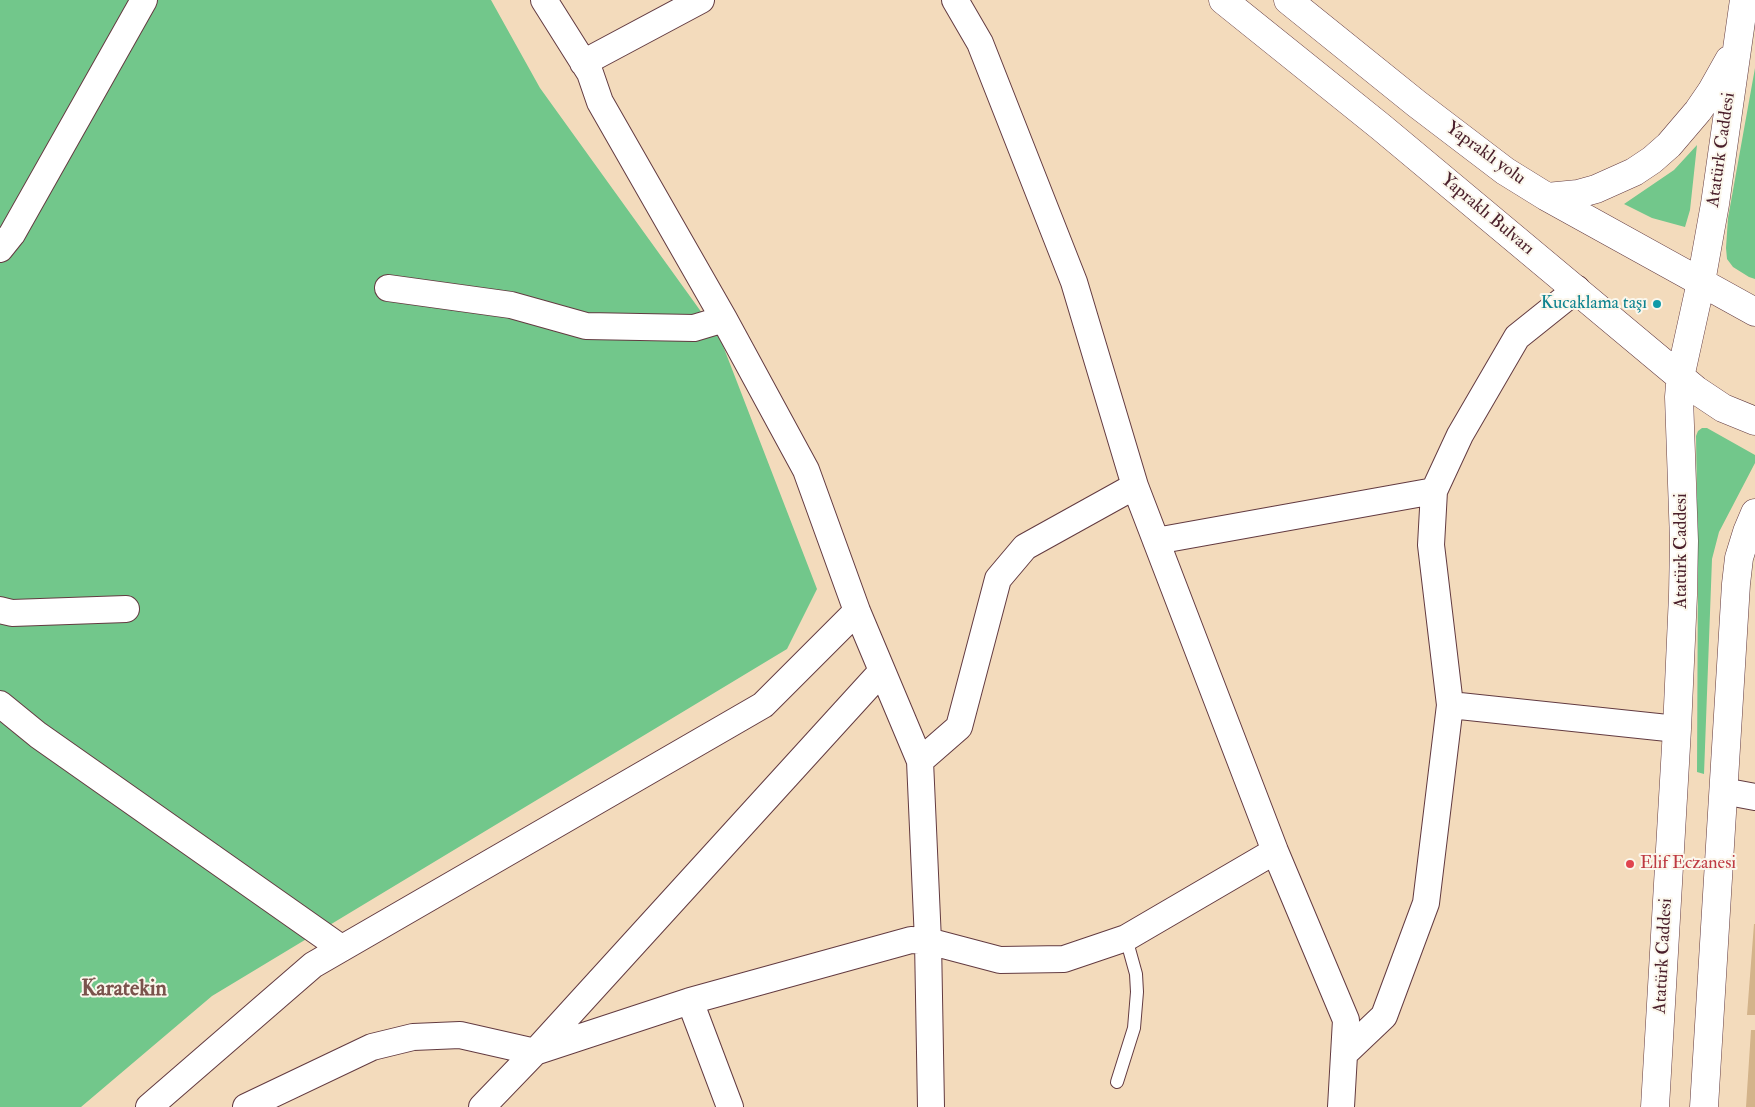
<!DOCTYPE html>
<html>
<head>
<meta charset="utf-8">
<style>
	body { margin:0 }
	canvas { display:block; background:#f3dbbc }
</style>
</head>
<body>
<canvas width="1755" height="1107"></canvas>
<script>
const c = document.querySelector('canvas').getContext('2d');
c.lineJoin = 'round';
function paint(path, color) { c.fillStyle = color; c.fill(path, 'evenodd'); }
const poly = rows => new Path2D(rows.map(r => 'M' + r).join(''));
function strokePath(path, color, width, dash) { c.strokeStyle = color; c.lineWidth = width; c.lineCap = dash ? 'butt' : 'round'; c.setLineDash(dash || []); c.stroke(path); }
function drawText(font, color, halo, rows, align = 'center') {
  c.font = font + ' "IM FELL Double Pica",serif'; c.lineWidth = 4; c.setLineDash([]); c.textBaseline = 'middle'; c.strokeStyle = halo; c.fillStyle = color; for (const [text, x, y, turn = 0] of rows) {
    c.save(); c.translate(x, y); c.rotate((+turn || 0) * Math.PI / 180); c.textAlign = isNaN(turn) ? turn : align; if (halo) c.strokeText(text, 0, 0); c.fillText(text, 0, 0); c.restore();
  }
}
paint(poly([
	[0,0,491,0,540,88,720,338,817,589,787,649,212,996,81,1107,0,1107],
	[1755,68,1755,279,1749,277,1733,267,1727,259,1726,248,1728,218],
	[1697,145,1690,210,1685,227,1652,218,1624,204,1674,170],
	[1702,428,1707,428,1755,455,1755,463,1719,532,1712,559,1704,774,1697,772,1698,563,1696,436,1698,431]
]), '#72c78b');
paint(poly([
	[1754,924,1755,924,1755,1015,1747,1015],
	[1751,1030,1755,1030,1755,1107,1746,1107]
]), '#d3b38a');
const lane = poly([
	[1117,1082,1134,1028,1137,992,1136,974,1126,938]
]);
const street = poly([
	[544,0,590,73,600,102,724,319,806,470,857,611,920,761,928,941,931,1107],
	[955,0,980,43,1074,282,1135,486,1275,851,1346,1020,1341,1107],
	[583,63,701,0],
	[0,249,12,234,144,0],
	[388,288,511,305,586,326,694,328,724,319],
	[1156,541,1434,491],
	[0,610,12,613,126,609],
	[0,704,38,735,341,948],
	[1450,705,1677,729],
	[920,761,959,727,998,579,1025,547,1135,486],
	[1723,791,1755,797],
	[690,1001,730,1107],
	[1344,1054,1384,1016,1426,903,1450,705,1431,545,1434,491,1460,435,1517,337,1577,289],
	[149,1107,313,965,763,705,857,611],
	[246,1107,372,1047,413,1037,460,1035,535,1052,690,1001,911,940,928,941,1000,960,1064,959,1126,938,1275,851],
	[482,1107,535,1052,882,671]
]);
const secondary = poly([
	[1223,0,1381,127,1696,390,1723,408,1755,421],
	[1288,0,1417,104,1505,171,1547,197,1755,312],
	[1547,197,1578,194,1596,189,1634,172,1652,160,1669,145,1698,111,1711,92,1729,60],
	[1655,1107,1677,729,1683,595,1684,541,1679,397,1681,373,1701,282,1715,204,1744,0],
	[1704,1107,1736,584,1739,558,1747,532,1755,513]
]);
strokePath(lane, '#633b41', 14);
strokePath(street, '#633b41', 28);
strokePath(secondary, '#633b41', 29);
strokePath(lane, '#fff', 12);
strokePath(street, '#fff', 26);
strokePath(secondary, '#fff', 28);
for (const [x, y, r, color] of [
	[1657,304,5,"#0f9aa8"],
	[1630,864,5,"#e0444e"]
]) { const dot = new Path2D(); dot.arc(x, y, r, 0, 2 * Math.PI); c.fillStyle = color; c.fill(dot); strokePath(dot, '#fbf7ec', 2); }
drawText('18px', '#4a1f2b', '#fbf7ec', [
	["Atatürk Caddesi",1722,150,-82],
	["Yapraklı yolu",1485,154,36],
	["Yapraklı Bulvarı",1487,215,40],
	["Atatürk Caddesi",1682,551,-90],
	["Atatürk Caddesi",1664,956,-87]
]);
drawText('18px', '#0d838f', '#fbf7ec', [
	["Kucaklama taşı",1647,304]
], 'right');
drawText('18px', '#be3a42', '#fbf7ec', [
	["Elif Eczanesi",1640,864]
], 'left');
drawText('bold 22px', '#7a534c', '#fbf7ec', [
	["Karatekin",124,990]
]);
</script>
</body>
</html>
